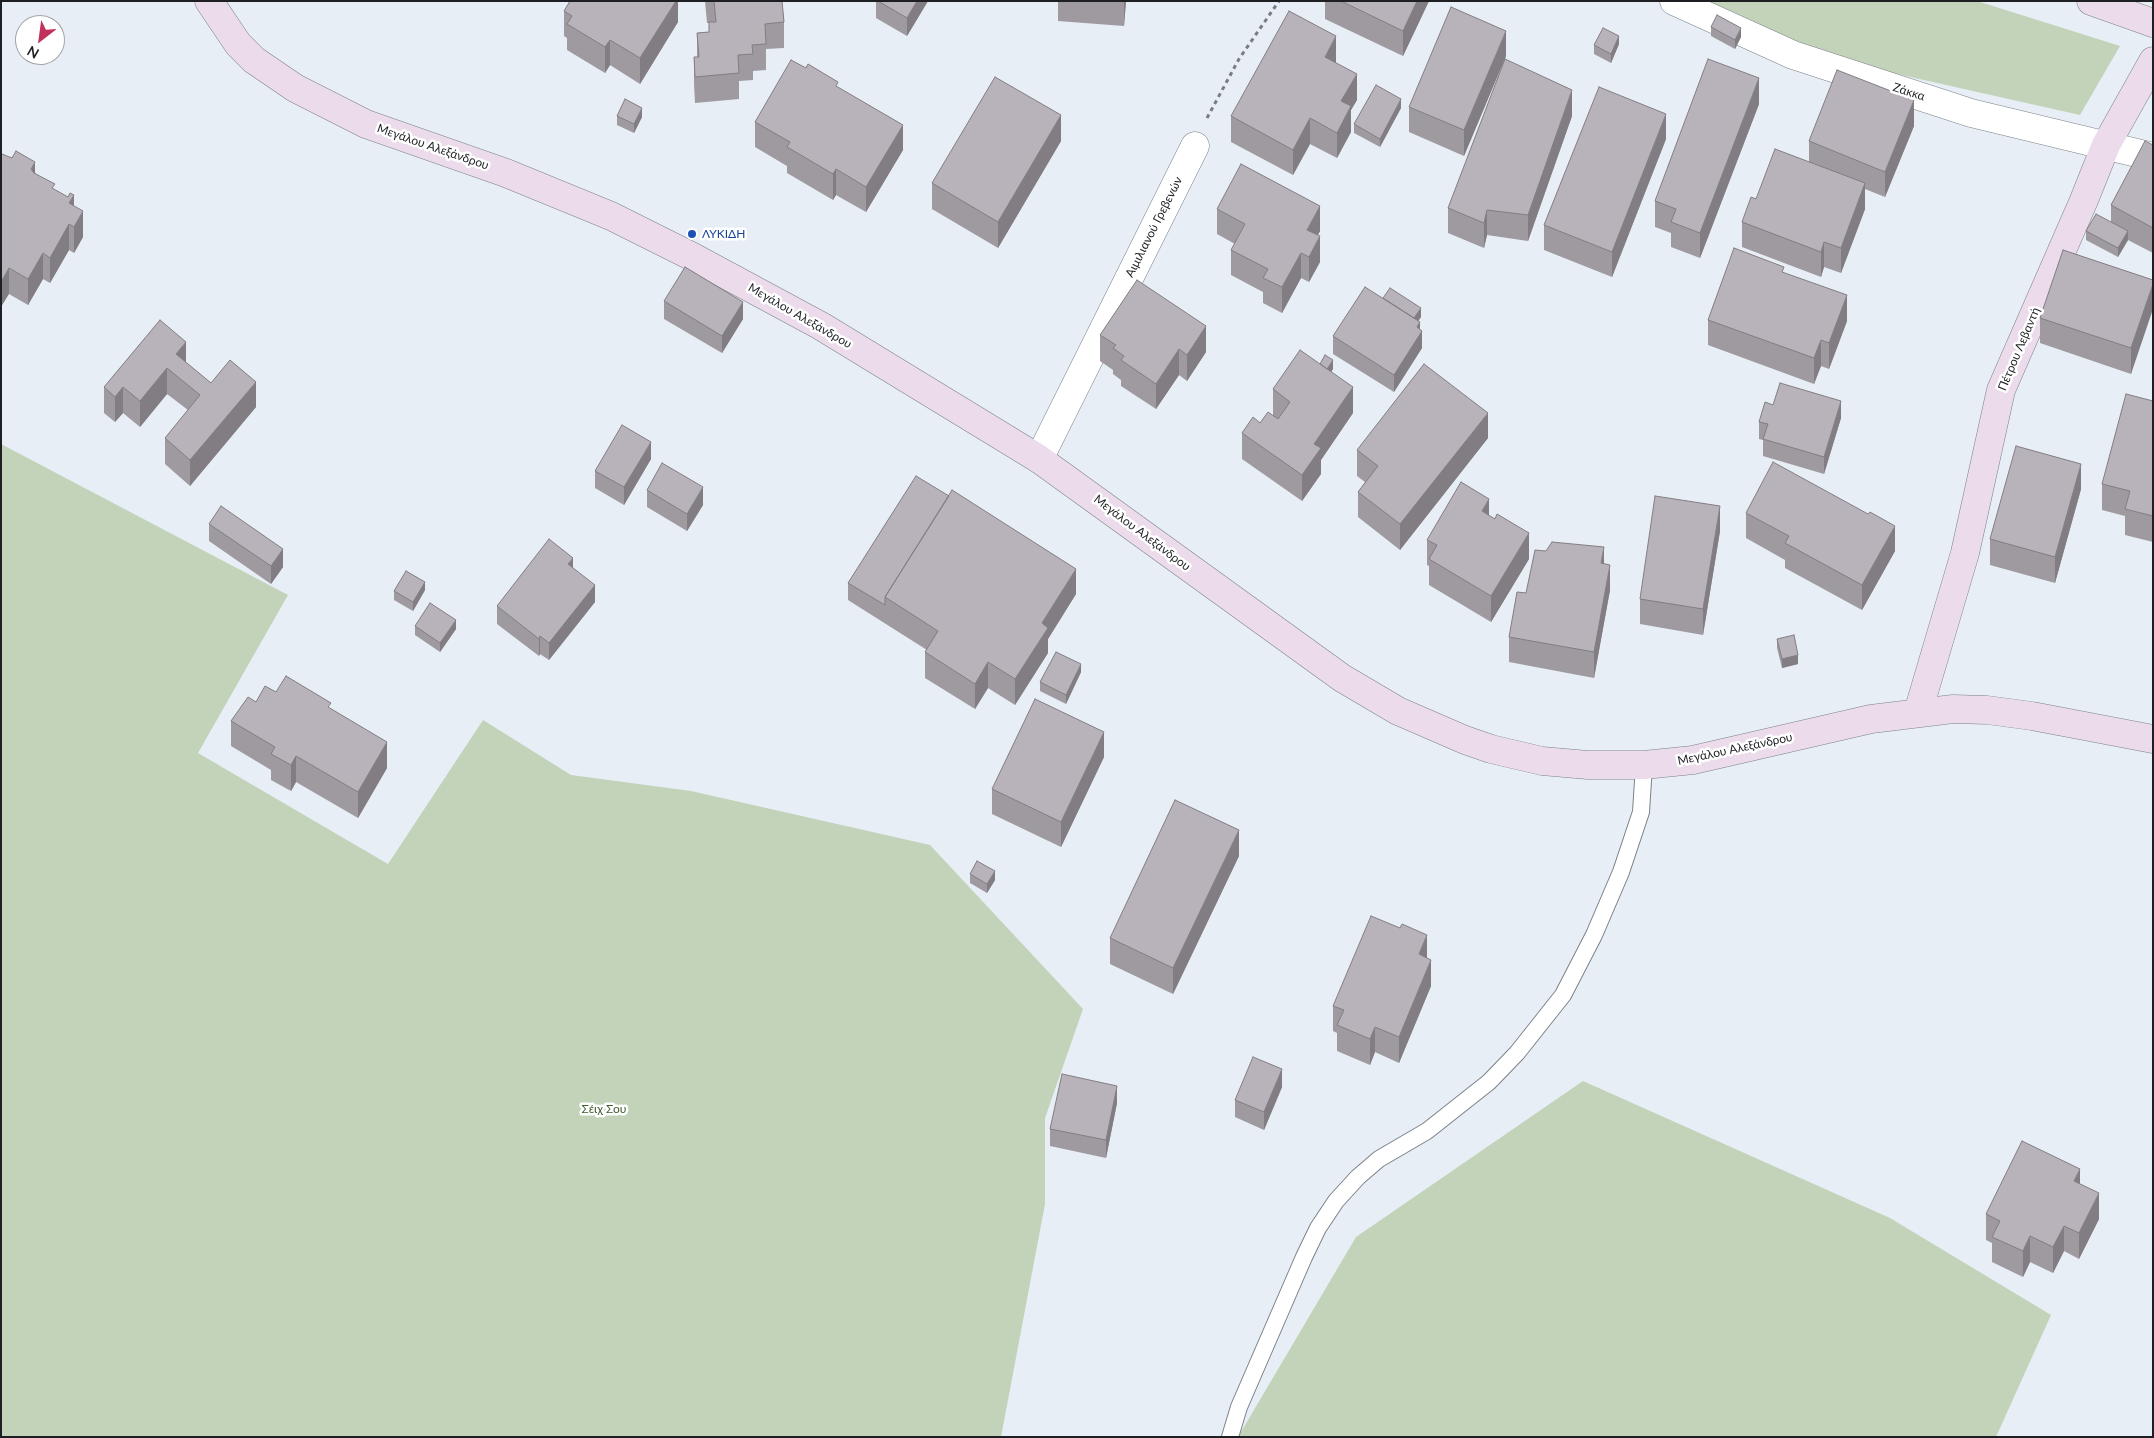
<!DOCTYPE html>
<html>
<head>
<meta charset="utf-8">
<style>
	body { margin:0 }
	#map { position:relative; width:2154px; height:1438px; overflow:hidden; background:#e7eef5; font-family:Lato,sans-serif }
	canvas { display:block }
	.frame { position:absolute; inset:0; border:2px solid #1d1f22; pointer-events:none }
	.north { position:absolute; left:15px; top:15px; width:50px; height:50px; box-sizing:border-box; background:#fff; border:1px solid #a5a5a7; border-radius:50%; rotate:210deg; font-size:14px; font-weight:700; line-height:20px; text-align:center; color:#1d1f22 }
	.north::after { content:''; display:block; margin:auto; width:18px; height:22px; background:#c1325b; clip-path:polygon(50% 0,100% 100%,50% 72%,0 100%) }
</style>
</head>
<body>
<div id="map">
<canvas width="2154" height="1438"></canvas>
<div class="frame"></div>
<div class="north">N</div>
</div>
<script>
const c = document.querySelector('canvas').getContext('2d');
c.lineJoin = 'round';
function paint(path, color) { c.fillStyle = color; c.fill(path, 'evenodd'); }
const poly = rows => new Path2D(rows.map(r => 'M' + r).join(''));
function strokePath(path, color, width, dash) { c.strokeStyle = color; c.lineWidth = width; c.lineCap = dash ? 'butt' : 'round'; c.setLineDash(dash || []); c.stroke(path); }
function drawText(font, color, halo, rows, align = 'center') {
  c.font = font + ' Lato,sans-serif'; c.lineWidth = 5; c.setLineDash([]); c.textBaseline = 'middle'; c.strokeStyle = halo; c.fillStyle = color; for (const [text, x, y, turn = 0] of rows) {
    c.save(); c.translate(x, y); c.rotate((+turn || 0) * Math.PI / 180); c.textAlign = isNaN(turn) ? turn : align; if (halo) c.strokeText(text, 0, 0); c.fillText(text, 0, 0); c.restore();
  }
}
paint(poly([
	[1696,1,1977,1,2120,46,2080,115,1790,50],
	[1,444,288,595,198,753,388,864,483,720,571,775,691,791,930,845,1083,1009,1045,1118,1045,1204,1001,1437,1,1437],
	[1583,1081,1890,1218,2051,1315,1996,1437,1238,1437,1356,1237]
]), '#c2d3ba');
const lane = poly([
	[1230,1437,1239,1407,1304,1257,1318,1228,1336,1201,1358,1177,1379,1159,1427,1131,1489,1082,1517,1053,1563,995,1594,935,1621,872,1641,812,1644,765]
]);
const street = poly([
	[1674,1,1793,55,1971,113,2153,157],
	[1039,459,1195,146]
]);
const secondary = poly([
	[209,1,238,44,254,60,295,88,366,124,506,173,611,216,693,257,821,326,1039,459,1342,678,1398,711,1465,740,1491,749,1542,761,1588,765,1644,765,1693,760,1871,719,1953,709,1987,710,2032,716,2153,739],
	[2091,1,2153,23],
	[1918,712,1965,553,2001,390,2084,200,2106,145,2153,61]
]);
strokePath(lane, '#7b8288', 18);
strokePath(street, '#7b8288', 29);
strokePath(secondary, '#7b8288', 29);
strokePath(poly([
	[1207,118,1239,59,1279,1]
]), '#787d81', 3, [4, 4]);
strokePath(lane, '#fff', 16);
strokePath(street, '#fff', 28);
strokePath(secondary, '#ebdbeb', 28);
paint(poly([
	[678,1,678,22,640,84,610,65,605,73,567,50,567,38,564,36,564,11],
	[705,1,782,1,784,22,784,48,766,49,766,70,753,71,753,80,739,81,739,99,695,103,694,83,694,57,697,57,697,33,709,32,709,23,707,23],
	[875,1,928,1,907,36,876,18,876,2],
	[1058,1,1126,1,1124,26,1058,21],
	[1325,1,1429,1,1403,56,1325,19],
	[1711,27,1741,37,1735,49,1711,36],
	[1619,44,1611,63,1594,54,1594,45],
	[1506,56,1464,156,1409,132,1409,107],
	[1336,63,1357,100,1351,110,1351,132,1337,158,1310,144,1293,175,1231,142,1231,116],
	[838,87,903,150,866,212,836,195,833,200,787,173,787,166,755,147,755,122],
	[1759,104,1700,258,1671,247,1671,233,1655,227,1655,201],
	[1401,108,1380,147,1354,133,1354,124],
	[617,116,642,117,634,133,617,125],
	[1572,116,1528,241,1487,235,1484,248,1448,233,1448,208],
	[1914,126,1885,197,1865,189,1865,209,1841,273,1824,267,1821,277,1742,247,1742,222,1756,199,1809,162,1809,141],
	[1666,139,1612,277,1544,250,1544,225],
	[1061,141,998,248,932,209,932,183],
	[2153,145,2153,253,2128,240,2118,257,2086,240,2086,231,2111,222,2111,205],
	[1,155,35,173,74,206,83,237,74,253,69,250,50,283,43,279,28,305,9,294],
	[1217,209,1320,231,1318,235,1320,262,1309,282,1301,278,1282,313,1263,303,1263,292,1231,275,1231,250,1235,244,1217,234],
	[1784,273,1847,321,1829,369,1821,366,1814,384,1708,345,1708,320],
	[2153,280,2131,374,2040,343,2040,318],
	[1383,298,1421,317,1418,321,1420,329,1422,348,1394,392,1333,354,1333,336],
	[664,301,743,319,722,353,664,319],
	[1100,335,1206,352,1187,381,1179,375,1156,409,1121,386,1121,380,1113,374,1113,370,1100,361],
	[186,363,211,383,256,407,190,486,165,464,165,438,188,410,167,394,140,427,123,413,115,422,104,413,104,387],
	[1320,364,1333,369,1331,372,1353,413,1321,460,1321,474,1302,501,1242,459,1242,433,1273,415,1273,389],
	[2153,401,2153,542,2125,535,2125,516,2102,510,2102,484],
	[1773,405,1841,418,1824,474,1763,456,1763,440,1759,439,1759,422],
	[1488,438,1400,550,1358,517,1358,492,1365,482,1357,476,1357,450],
	[651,459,624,505,595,488,595,471],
	[2081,489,2055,583,1990,565,1990,539],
	[647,490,703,505,687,531,647,507],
	[1746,513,1895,551,1862,610,1785,568,1785,560,1746,538],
	[1489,516,1529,559,1491,622,1429,585,1429,566,1427,565,1427,540],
	[209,524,283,567,271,584,209,541],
	[1720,531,1703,635,1640,624,1640,599],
	[1604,564,1610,590,1594,678,1509,662,1509,637,1526,593],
	[573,568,595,602,549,660,540,654,539,656,497,624,497,606],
	[848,583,1076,594,1048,639,1048,653,1015,705,988,688,975,709,925,678,925,652,927,650,848,600],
	[425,590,413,611,394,600,394,591],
	[415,626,456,629,440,652,415,635],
	[1777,639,1798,664,1782,668,1777,648],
	[1081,672,1066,704,1040,691,1040,682],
	[276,692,331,709,387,768,358,818,296,782,291,791,271,780,271,770,231,746,231,721,256,702],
	[1104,757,1061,847,992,814,992,789],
	[1239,856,1173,994,1110,964,1110,938],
	[970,874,995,880,987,893,970,883],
	[1427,958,1431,986,1399,1063,1375,1052,1370,1065,1337,1051,1337,1033,1333,1031,1333,1006],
	[1282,1087,1264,1130,1235,1117,1235,1100],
	[1117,1103,1106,1158,1050,1146,1050,1129],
	[2080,1184,2099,1219,2079,1259,2064,1251,2053,1273,2030,1262,2023,1277,1992,1262,1992,1243,1986,1240,1986,1214]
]), '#9e9aa0');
paint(poly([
	[676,1,678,1,678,22,640,84,640,58],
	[917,1,928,1,907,36,907,18],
	[1124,1,1126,1,1124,26],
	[1417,1,1429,1,1403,56,1403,31],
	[1741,28,1741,37,1735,49,1735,40],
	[1506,31,1506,56,1464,156,1464,130],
	[1336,36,1336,62,1325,82,1325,57],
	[1619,36,1619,44,1611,63,1611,54],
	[610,40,610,65,605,73,605,47],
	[1357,74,1357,100,1351,110,1351,132,1337,158,1337,133,1341,101],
	[1759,78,1759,104,1700,258,1700,233],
	[1572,90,1572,116,1528,241,1528,215],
	[1401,99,1401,108,1380,147,1380,139],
	[1914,100,1914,126,1885,197,1885,172],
	[642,108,642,117,634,133,634,124],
	[1666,114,1666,139,1612,277,1612,252],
	[1061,115,1061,141,998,248,998,222],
	[1310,118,1310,144,1293,175,1293,150],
	[903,125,903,150,866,212,866,187],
	[35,162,35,187,31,169],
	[836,169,836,195,833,200,833,174],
	[1865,183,1865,209,1841,273,1841,248],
	[74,195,74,221,69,203],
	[1320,206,1320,231,1307,255,1307,230],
	[1487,210,1487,235,1484,248,1484,223],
	[83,211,83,237,74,253,74,227],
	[69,224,69,250,50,283,50,258],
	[2128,231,2128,240,2118,257,2118,248],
	[1320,236,1320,262,1309,282,1309,257],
	[1824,242,1824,267,1821,277,1821,252],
	[43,253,43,279,28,305,28,279],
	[1301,253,1301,278,1282,313,1282,287],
	[9,268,9,294,1,307,1,282],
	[2153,284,2153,309,2131,374,2131,348],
	[1847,295,1847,321,1829,369,1829,343],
	[743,302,743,319,722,353,722,336],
	[1421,308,1421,317,1410,333,1410,324],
	[1420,322,1420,334,1422,331,1422,348,1394,392,1394,375,1417,327],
	[1206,326,1206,352,1187,381,1187,355],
	[1821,340,1821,366,1814,384,1814,358],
	[186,342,186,368,176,354],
	[1179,349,1179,375,1156,409,1156,384],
	[1333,360,1333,369,1324,383,1324,374],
	[167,368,167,394,140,427,140,401],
	[256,382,256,407,190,486,190,460],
	[123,387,123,413,115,422,115,397],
	[1353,387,1353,413,1321,460,1321,474,1302,501,1302,475,1314,444],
	[1841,401,1841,418,1824,474,1824,457],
	[1488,413,1488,438,1400,550,1400,524],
	[651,442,651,459,624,505,624,487],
	[2081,464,2081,489,2055,583,2055,557],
	[703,487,703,505,687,531,687,514],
	[1489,499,1489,524,1482,511],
	[1720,506,1720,531,1703,635,1703,609],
	[1895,526,1895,551,1862,610,1862,585],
	[1529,533,1529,559,1491,622,1491,596],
	[1604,547,1604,572,1601,563],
	[283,549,283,567,271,584,271,566],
	[573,558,573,576,568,564],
	[1610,565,1610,590,1594,678,1594,652],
	[1076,569,1076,594,1048,639,1048,653,1015,705,1015,679,1042,623],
	[425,582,425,590,413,611,413,602],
	[595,585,595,602,549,660,549,643],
	[456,620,456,629,440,652,440,643],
	[540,636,540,654,539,656,539,639],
	[1798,655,1798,664,1782,668,1782,659],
	[988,662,988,688,975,709,975,684],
	[1081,664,1081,672,1066,704,1066,695],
	[1104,732,1104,757,1061,847,1061,822],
	[387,742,387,768,358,818,358,792],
	[296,756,296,782,291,791,291,765],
	[1239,830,1239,856,1173,994,1173,968],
	[995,871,995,880,987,893,987,884],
	[1427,935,1427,960,1419,954],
	[1431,960,1431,986,1399,1063,1399,1037],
	[1375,1027,1375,1052,1370,1065,1370,1039],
	[1282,1069,1282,1087,1264,1130,1264,1112],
	[1117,1086,1117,1103,1106,1158,1106,1140],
	[2080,1169,2080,1195,2074,1181],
	[2099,1193,2099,1219,2079,1259,2079,1233],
	[2064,1226,2064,1251,2053,1273,2053,1247],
	[2030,1236,2030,1262,2023,1277,2023,1251]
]), '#817d82');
const building = poly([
	[570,1,676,1,640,58,610,40,605,47,567,24,572,16,564,11,570,1],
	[714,1,782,1,784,22,765,24,766,44,752,45,753,54,738,55,739,73,695,77,694,57,699,57,697,33,709,32,709,22,716,22,714,1],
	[878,1,917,1,907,18,878,1],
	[1341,1,1417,1,1403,31,1341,1],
	[1451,7,1506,31,1464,130,1409,107,1451,7],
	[1289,11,1336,36,1325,57,1357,74,1341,101,1351,106,1337,133,1310,118,1293,150,1231,116,1289,11],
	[1717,15,1741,28,1735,40,1711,27,1717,15],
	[1603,28,1619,36,1611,54,1594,45,1603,28],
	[1505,59,1572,90,1528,215,1487,210,1484,223,1448,208,1505,59],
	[1708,59,1759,78,1700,233,1671,222,1676,209,1655,201,1708,59],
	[791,60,806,68,808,64,838,82,836,86,903,125,866,187,836,169,833,174,787,147,790,142,755,122,791,60],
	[1837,70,1914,100,1885,172,1809,141,1837,70],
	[995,77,1061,115,998,222,932,183,995,77],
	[1376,85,1401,99,1380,139,1354,124,1376,85],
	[1599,87,1666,114,1612,252,1544,225,1599,87],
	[625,99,642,108,634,124,617,116,625,99],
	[2145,141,2153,145,2153,228,2111,205,2145,141],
	[1775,149,1865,183,1841,248,1824,242,1821,252,1742,222,1751,197,1756,199,1775,149],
	[16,151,35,162,31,169,34,173,55,184,52,188,68,197,70,193,74,195,69,203,83,211,74,227,69,224,50,258,43,253,28,279,9,268,1,282,1,155,2,154,12,158,16,151],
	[1241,164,1320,206,1307,230,1320,236,1309,257,1301,253,1282,287,1263,278,1268,269,1231,250,1245,224,1217,209,1241,164],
	[2096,214,2128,231,2118,248,2086,231,2096,214],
	[1734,248,1784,267,1782,272,1847,295,1829,343,1821,340,1814,358,1708,320,1734,248],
	[2063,250,2153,280,2153,284,2131,348,2040,318,2063,250],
	[685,267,743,302,722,336,664,301,685,267],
	[1137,280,1206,326,1187,355,1179,349,1156,384,1121,360,1124,356,1113,348,1116,345,1100,335,1137,280],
	[1365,287,1420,322,1417,327,1422,331,1394,375,1333,336,1365,287],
	[1390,288,1421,308,1414,318,1383,298,1390,288],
	[160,320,186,342,176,354,211,383,230,360,256,382,190,460,165,438,200,395,167,368,140,401,123,387,115,397,104,387,160,320],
	[1300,350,1353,387,1314,444,1321,448,1302,475,1242,433,1253,417,1260,423,1268,412,1278,419,1290,402,1273,389,1300,350],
	[1325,355,1333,360,1327,369,1320,364,1325,355],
	[1424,364,1488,413,1400,524,1358,492,1378,466,1357,450,1424,364],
	[1780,383,1841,401,1824,457,1763,439,1768,424,1759,422,1765,402,1773,405,1780,383],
	[2126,394,2153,401,2153,516,2125,509,2130,491,2102,484,2126,394],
	[622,425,651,442,624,487,595,471,622,425],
	[2016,446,2081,464,2055,557,1990,539,2016,446],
	[1773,462,1868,514,1870,512,1895,526,1862,585,1785,543,1789,536,1746,513,1773,462],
	[662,463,703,487,687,514,647,490,662,463],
	[916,476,949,496,885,597,885,605,848,583,916,476],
	[1461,482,1489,499,1482,511,1495,519,1497,514,1529,533,1491,596,1429,559,1437,545,1427,540,1461,482],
	[952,490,1076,569,1042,623,1048,628,1015,679,988,662,975,684,925,652,938,631,885,597,952,490],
	[1655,496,1720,506,1703,609,1640,599,1655,496],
	[221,506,283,549,271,566,209,524,221,506],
	[549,539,573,558,568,564,595,585,549,643,540,636,539,639,497,606,549,539],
	[1552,542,1604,547,1601,563,1610,565,1594,652,1509,637,1517,592,1526,593,1535,550,1546,551,1552,542],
	[406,571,425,582,413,602,394,591,406,571],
	[430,603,456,620,440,643,415,626,430,603],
	[1794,635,1798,655,1782,659,1777,639,1794,635],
	[1056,652,1081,664,1066,695,1040,682,1056,652],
	[286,676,331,703,328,707,387,742,358,792,296,756,291,765,271,754,275,747,231,721,248,697,256,702,265,686,276,692,286,676],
	[1035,699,1104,732,1061,822,992,789,1035,699],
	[1175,800,1239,830,1173,968,1110,938,1175,800],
	[977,861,995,871,987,884,970,874,977,861],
	[1371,916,1400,928,1402,924,1427,935,1419,954,1431,960,1399,1037,1375,1027,1370,1039,1337,1025,1344,1010,1333,1006,1371,916],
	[1253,1057,1282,1069,1264,1112,1235,1100,1253,1057],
	[1062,1074,1117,1086,1106,1140,1050,1129,1062,1074],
	[2022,1141,2080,1169,2074,1181,2099,1193,2079,1233,2064,1226,2053,1247,2030,1236,2023,1251,1992,1237,2000,1221,1986,1214,2022,1141]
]);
paint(building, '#b8b3ba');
strokePath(building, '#817d82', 1);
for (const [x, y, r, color] of [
	[692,234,5,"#1a4fb4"]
]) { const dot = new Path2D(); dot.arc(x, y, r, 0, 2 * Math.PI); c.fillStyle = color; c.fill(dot); strokePath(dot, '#fff', 2); }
drawText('12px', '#1d1f22', '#fff', [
	["Ζάκκα",1909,92,18],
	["Μεγάλου Αλεξάνδρου",433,147,19],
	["Αιμιλιανού Γρεβενών",1154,227,-63],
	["Μεγάλου Αλεξάνδρου",800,316,30],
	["Πέτρου Λεβαντή",2019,349,-67],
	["Μεγάλου Αλεξάνδρου",1142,533,37],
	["Μεγάλου Αλεξάνδρου",1735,749,-12]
]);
drawText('12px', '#164399', '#fff', [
	["ΛΥΚΙΔΗ",702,234]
], 'left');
drawText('12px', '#3e5b2f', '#fff', [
	["Σέιχ Σου",604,1109]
]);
</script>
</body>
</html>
